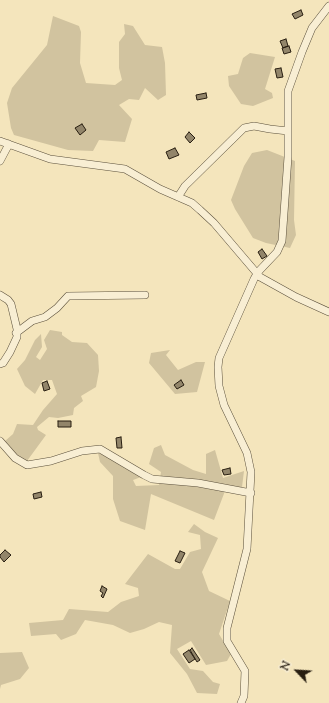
<!DOCTYPE html>
<html>
<head>
<meta charset="utf-8">
<style>
	body { margin:0 }
	#map { position:relative; width:329px; height:703px; overflow:hidden; background:#f4e5bc; font-family:"Sorts Mill Goudy",serif }
	canvas { display:block }
	.north { position:absolute; left:277px; top:651px; width:40px; height:40px; -webkit-text-stroke:3px #f8eed3; paint-order:stroke; rotate:295deg; font-size:11px; font-weight:700; line-height:16px; text-align:center; color:#281e11 }
	.north::after { content:''; display:block; margin:auto; width:14px; height:18px; background:#281e11; clip-path:polygon(50% 0,100% 100%,50% 72%,0 100%) }
</style>
</head>
<body>
<div id="map">
<canvas width="329" height="703"></canvas>
<div class="north">N</div>
</div>
<script>
const c = document.querySelector('canvas').getContext('2d');
c.lineJoin = 'round';
function paint(path, color) { c.fillStyle = color; c.fill(path, 'evenodd'); }
const poly = rows => new Path2D(rows.map(r => 'M' + r).join(''));
function strokePath(path, color, width, dash) { c.strokeStyle = color; c.lineWidth = width; c.lineCap = dash ? 'butt' : 'round'; c.setLineDash(dash || []); c.stroke(path); }
paint(poly([
	[53,16,79,26,81,32,80,63,86,83,115,85,122,80,119,68,119,42,125,34,124,24,133,26,145,45,162,47,165,63,166,95,158,100,145,88,139,100,129,99,119,105,132,119,125,142,99,140,93,151,68,150,14,135,11,128,7,103,12,88,47,45],
	[250,53,275,57,265,89,272,93,273,98,253,106,241,104,229,86,228,76,238,74,243,58],
	[267,150,295,161,294,220,296,235,290,248,266,243,253,238,235,209,231,200,244,166,252,153],
	[50,330,62,332,62,335,72,342,87,343,98,355,99,371,96,387,81,396,83,401,74,408,73,415,58,418,49,417,37,427,38,430,46,435,27,461,19,457,5,441,13,434,17,424,33,425,43,410,57,394,52,380,43,380,35,394,25,386,17,369,25,360,35,340,41,334,42,347,36,357,40,360,47,349,44,340],
	[170,350,166,355,178,370,196,362,205,362,197,392,175,394,149,363,151,353],
	[161,445,165,455,193,470,206,474,206,454,215,450,223,478,244,471,242,487,225,491,214,520,151,494,145,530,120,521,113,499,113,476,100,462,98,453,119,460,141,477,133,480,136,486,159,485,161,472,149,464,154,448],
	[194,524,205,532,218,538,202,572,209,591,230,601,219,634,231,654,227,661,206,665,191,641,177,649,190,669,203,671,213,682,220,684,217,694,197,693,187,674,170,653,172,625,159,622,144,629,130,633,113,625,85,620,76,634,61,640,56,634,31,636,29,623,63,620,69,609,108,612,121,602,139,596,138,588,125,584,148,554,175,569,180,569,190,552,201,549,200,535,188,532],
	[22,652,29,668,20,679,1,685,0,689,0,653]
]), '#d1c39f');
const building = poly([
	[301,10,303,15,295,19,292,14,301,10],
	[286,39,288,46,283,48,280,41,286,39],
	[289,46,291,52,284,54,282,48,289,46],
	[281,68,283,77,277,78,275,69,281,68],
	[206,93,207,98,197,100,196,95,206,93],
	[82,124,86,130,80,135,75,128,82,124],
	[189,132,195,138,190,143,185,137,189,132],
	[175,148,179,155,169,159,166,152,175,148],
	[262,249,267,256,262,259,258,252,262,249],
	[181,380,184,385,177,389,174,385,181,380],
	[47,381,50,389,44,391,42,383,47,381],
	[58,421,71,421,71,427,58,427,58,421],
	[121,437,122,448,117,448,116,438,121,437],
	[230,468,231,474,224,475,222,470,230,468],
	[41,492,42,497,34,499,33,494,41,492],
	[5,550,11,555,4,562,0,557,0,555,5,550],
	[180,551,185,553,180,563,175,561,180,551],
	[102,586,107,589,103,598,101,596,103,593,100,591,102,586],
	[192,648,200,660,197,662,190,650,192,648],
	[189,650,195,659,189,663,183,654,189,650]
]);
paint(building, '#92856a');
strokePath(building, '#281e11', 1);
const minor = poly([
	[0,141,50,159,125,169,160,189,192,203,200,210,214,223,260,277,296,297,329,312],
	[0,161,9,144],
	[178,197,185,186,244,128,254,126,270,129,288,131],
	[0,295,8,300,11,304,17,329,17,337,10,352,3,363,0,364],
	[16,333,32,321,45,317,57,308,68,296,145,295],
	[0,441,15,458,27,465,51,461,82,451,100,449,144,475,152,479,198,483,251,493],
	[241,703,244,696,245,671,227,641,227,628,247,549,251,472,247,453,224,405,219,386,218,367,219,358,254,279,258,272,277,252,282,241,288,157,288,91,302,52,312,28,329,6]
]);
strokePath(minor, '#5b503c', 8);
strokePath(minor, '#f8eed3', 7);
</script>
</body>
</html>
